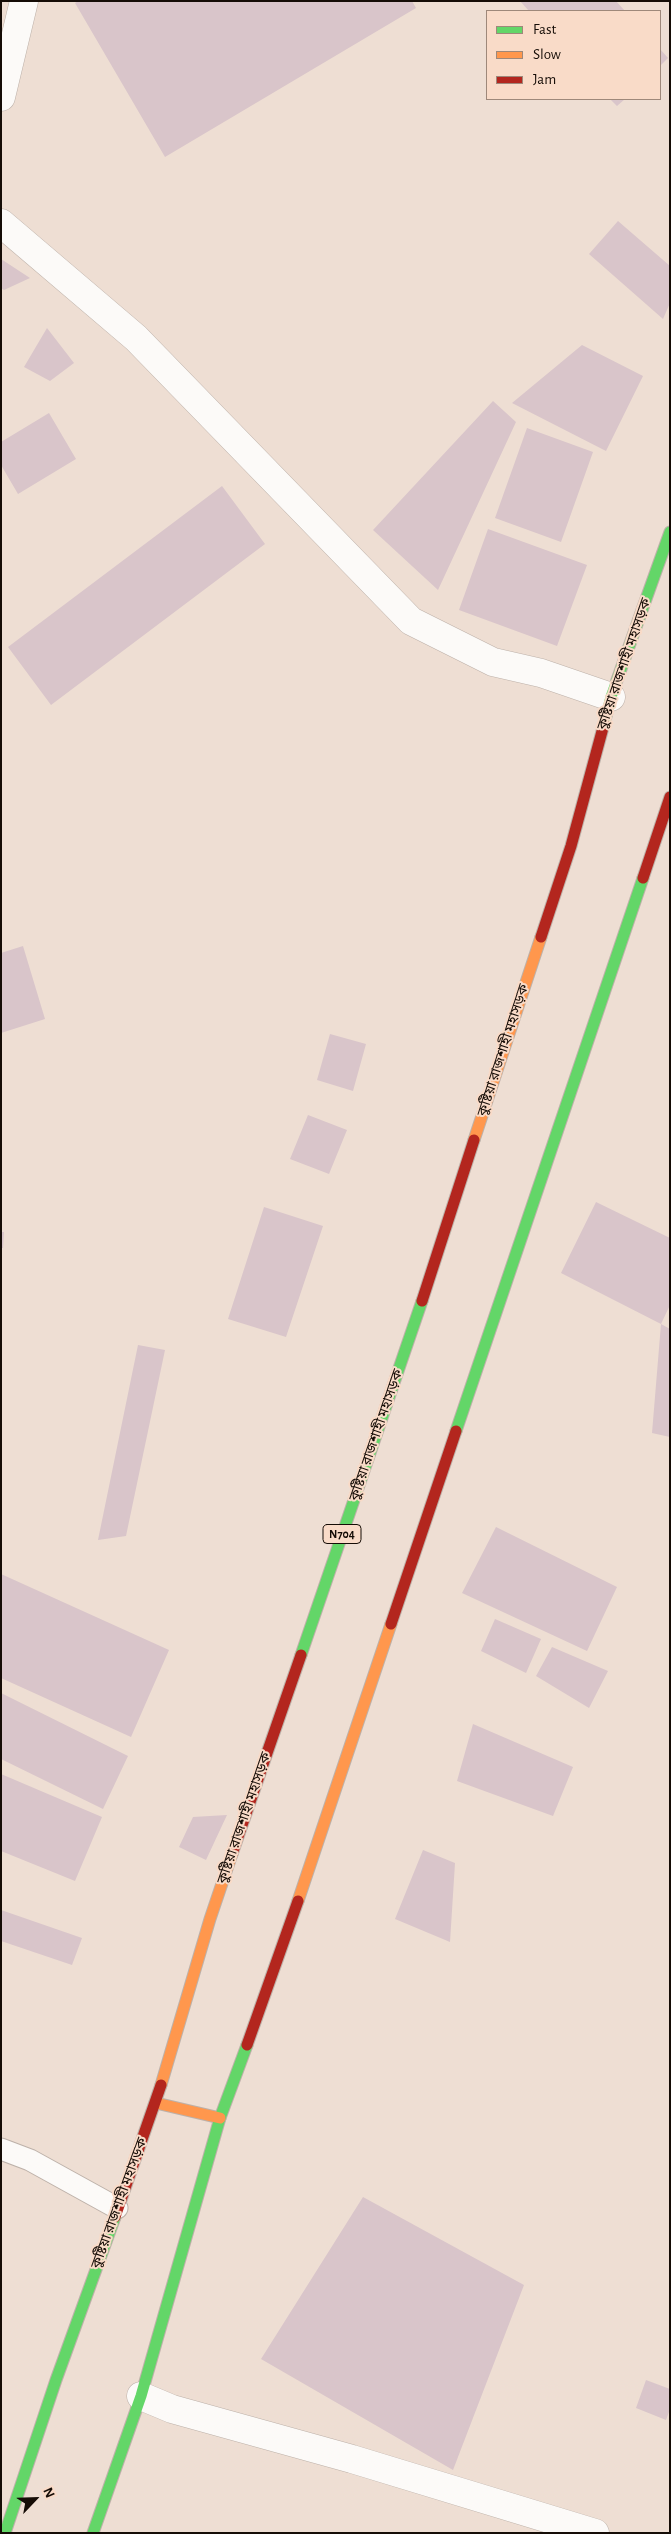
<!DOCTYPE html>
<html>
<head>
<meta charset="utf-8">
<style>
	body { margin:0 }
	#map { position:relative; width:671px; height:2534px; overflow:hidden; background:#eeded3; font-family:"Alegreya Sans",sans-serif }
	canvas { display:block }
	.frame { position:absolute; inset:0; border:2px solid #150c06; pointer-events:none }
	.legend { position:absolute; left:486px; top:10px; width:175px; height:90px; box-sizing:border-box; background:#f9dbc8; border:1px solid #9e887a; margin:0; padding:6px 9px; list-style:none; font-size:15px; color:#150c06 }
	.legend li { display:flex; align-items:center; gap:10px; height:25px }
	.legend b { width:25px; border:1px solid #9e887a }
	.north { position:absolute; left:10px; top:2474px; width:50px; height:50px; -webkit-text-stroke:4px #f9dbc8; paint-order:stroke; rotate:66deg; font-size:14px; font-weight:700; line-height:20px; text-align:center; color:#150c06 }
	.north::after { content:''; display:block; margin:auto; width:18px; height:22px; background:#150c06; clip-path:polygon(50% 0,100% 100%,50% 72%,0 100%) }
</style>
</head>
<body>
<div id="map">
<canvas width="671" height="2534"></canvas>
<div class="frame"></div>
<ul class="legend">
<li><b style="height:6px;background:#63d668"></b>Fast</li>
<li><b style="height:6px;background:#ff974d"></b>Slow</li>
<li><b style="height:6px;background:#b3261e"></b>Jam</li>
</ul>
<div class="north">N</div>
</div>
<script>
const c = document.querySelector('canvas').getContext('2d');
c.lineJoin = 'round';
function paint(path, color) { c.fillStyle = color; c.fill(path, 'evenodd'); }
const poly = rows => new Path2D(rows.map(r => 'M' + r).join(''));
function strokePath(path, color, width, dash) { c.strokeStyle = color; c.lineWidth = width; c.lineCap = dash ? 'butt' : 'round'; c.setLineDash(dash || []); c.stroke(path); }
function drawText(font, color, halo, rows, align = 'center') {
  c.font = font + ' "Alegreya Sans","Noto Sans Bengali",sans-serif'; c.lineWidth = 4; c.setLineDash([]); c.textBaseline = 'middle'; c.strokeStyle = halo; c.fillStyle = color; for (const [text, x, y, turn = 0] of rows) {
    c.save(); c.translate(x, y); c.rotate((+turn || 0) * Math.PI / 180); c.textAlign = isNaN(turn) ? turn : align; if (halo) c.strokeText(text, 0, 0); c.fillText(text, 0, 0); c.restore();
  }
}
paint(poly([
	[78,1,412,1,416,8,165,157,75,3],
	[520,1,616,1,625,11,529,11],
	[660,49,668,58,660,66],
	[610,99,625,99,617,106],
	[618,221,670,266,670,303,663,319,589,254],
	[1,259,30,278,4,290,1,288],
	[47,328,74,363,50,381,24,367],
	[582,345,643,376,606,451,512,403],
	[493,401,516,422,438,590,373,530],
	[49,413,76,459,18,494,1,465,1,442],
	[527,428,593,452,561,542,495,518],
	[222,486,265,544,51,705,8,647],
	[488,529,587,565,557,646,459,610],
	[23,946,45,1019,1,1033,1,953],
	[330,1034,366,1044,353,1091,317,1080],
	[308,1115,347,1130,329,1174,290,1159],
	[596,1202,670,1238,670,1305,661,1324,561,1273],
	[264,1207,323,1226,286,1337,228,1319],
	[1,1232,4,1232,3,1248,1,1248],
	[661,1324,670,1329,670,1437,652,1433],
	[138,1345,165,1350,126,1536,98,1540],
	[496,1527,617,1587,587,1651,462,1593],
	[1,1574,169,1650,131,1737,1,1678],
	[495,1619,541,1639,526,1673,481,1651],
	[552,1647,608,1671,589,1708,536,1676],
	[1,1693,128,1756,103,1809,1,1759],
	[473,1724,573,1767,553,1816,457,1781],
	[1,1774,102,1817,75,1881,1,1851],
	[227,1815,206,1860,179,1847,193,1817],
	[423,1850,455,1863,450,1942,395,1919],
	[1,1910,82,1938,72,1965,1,1941],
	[363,2197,524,2285,453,2470,261,2359],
	[646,2380,670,2389,670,2409,666,2420,636,2408]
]), '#d9c5ca');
const lane = poly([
	[1,2149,30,2160,117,2208]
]);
const street = poly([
	[1,97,24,1],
	[1,223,136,338,411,621,493,662,541,673,611,697],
	[141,2396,172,2409,352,2459,595,2533]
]);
const fast = poly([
	[604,724,611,697,670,532],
	[456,1431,643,878],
	[301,1655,422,1301],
	[5,2533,56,2380,115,2217],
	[93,2533,141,2396,220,2118,247,2045]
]);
const slow = poly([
	[474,1140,541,937],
	[298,1901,391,1624],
	[161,2085,210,1919,232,1854],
	[156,2103,220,2118]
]);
const jam = poly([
	[643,878,670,797],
	[541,937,571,846,604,724],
	[422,1301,474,1140],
	[391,1624,456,1431],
	[232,1854,301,1655],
	[247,2045,298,1901],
	[115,2217,161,2085]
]);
strokePath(lane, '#bdb1a9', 23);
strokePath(street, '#bdb1a9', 29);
strokePath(fast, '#bdb1a9', 13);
strokePath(slow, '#bdb1a9', 13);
strokePath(jam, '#bdb1a9', 13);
strokePath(lane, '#fcfaf8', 21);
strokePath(street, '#fcfaf8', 28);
strokePath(fast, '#63d668', 11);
strokePath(slow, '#ff974d', 11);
strokePath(jam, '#b3261e', 11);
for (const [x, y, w] of [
	[342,1534,38]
]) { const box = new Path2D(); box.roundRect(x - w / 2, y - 9.5, w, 19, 4); c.fillStyle = '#f9dbc8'; c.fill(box); strokePath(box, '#150c06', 1); }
drawText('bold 12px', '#150c06', null, [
	["N704",342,1534]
]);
drawText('14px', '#150c06', '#f9dbc8', [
	["কুষ্টিয়া রাজশাহী মহাসড়ক",624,664,-71],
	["কুষ্টিয়া রাজশাহী মহাসড়ক",503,1050,-72],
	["কুষ্টিয়া রাজশাহী মহাসড়ক",376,1435,-71],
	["কুষ্টিয়া রাজশাহী মহাসড়ক",244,1818,-71],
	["কুষ্টিয়া রাজশাহী মহাসড়ক",119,2203,-70]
]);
</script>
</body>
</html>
